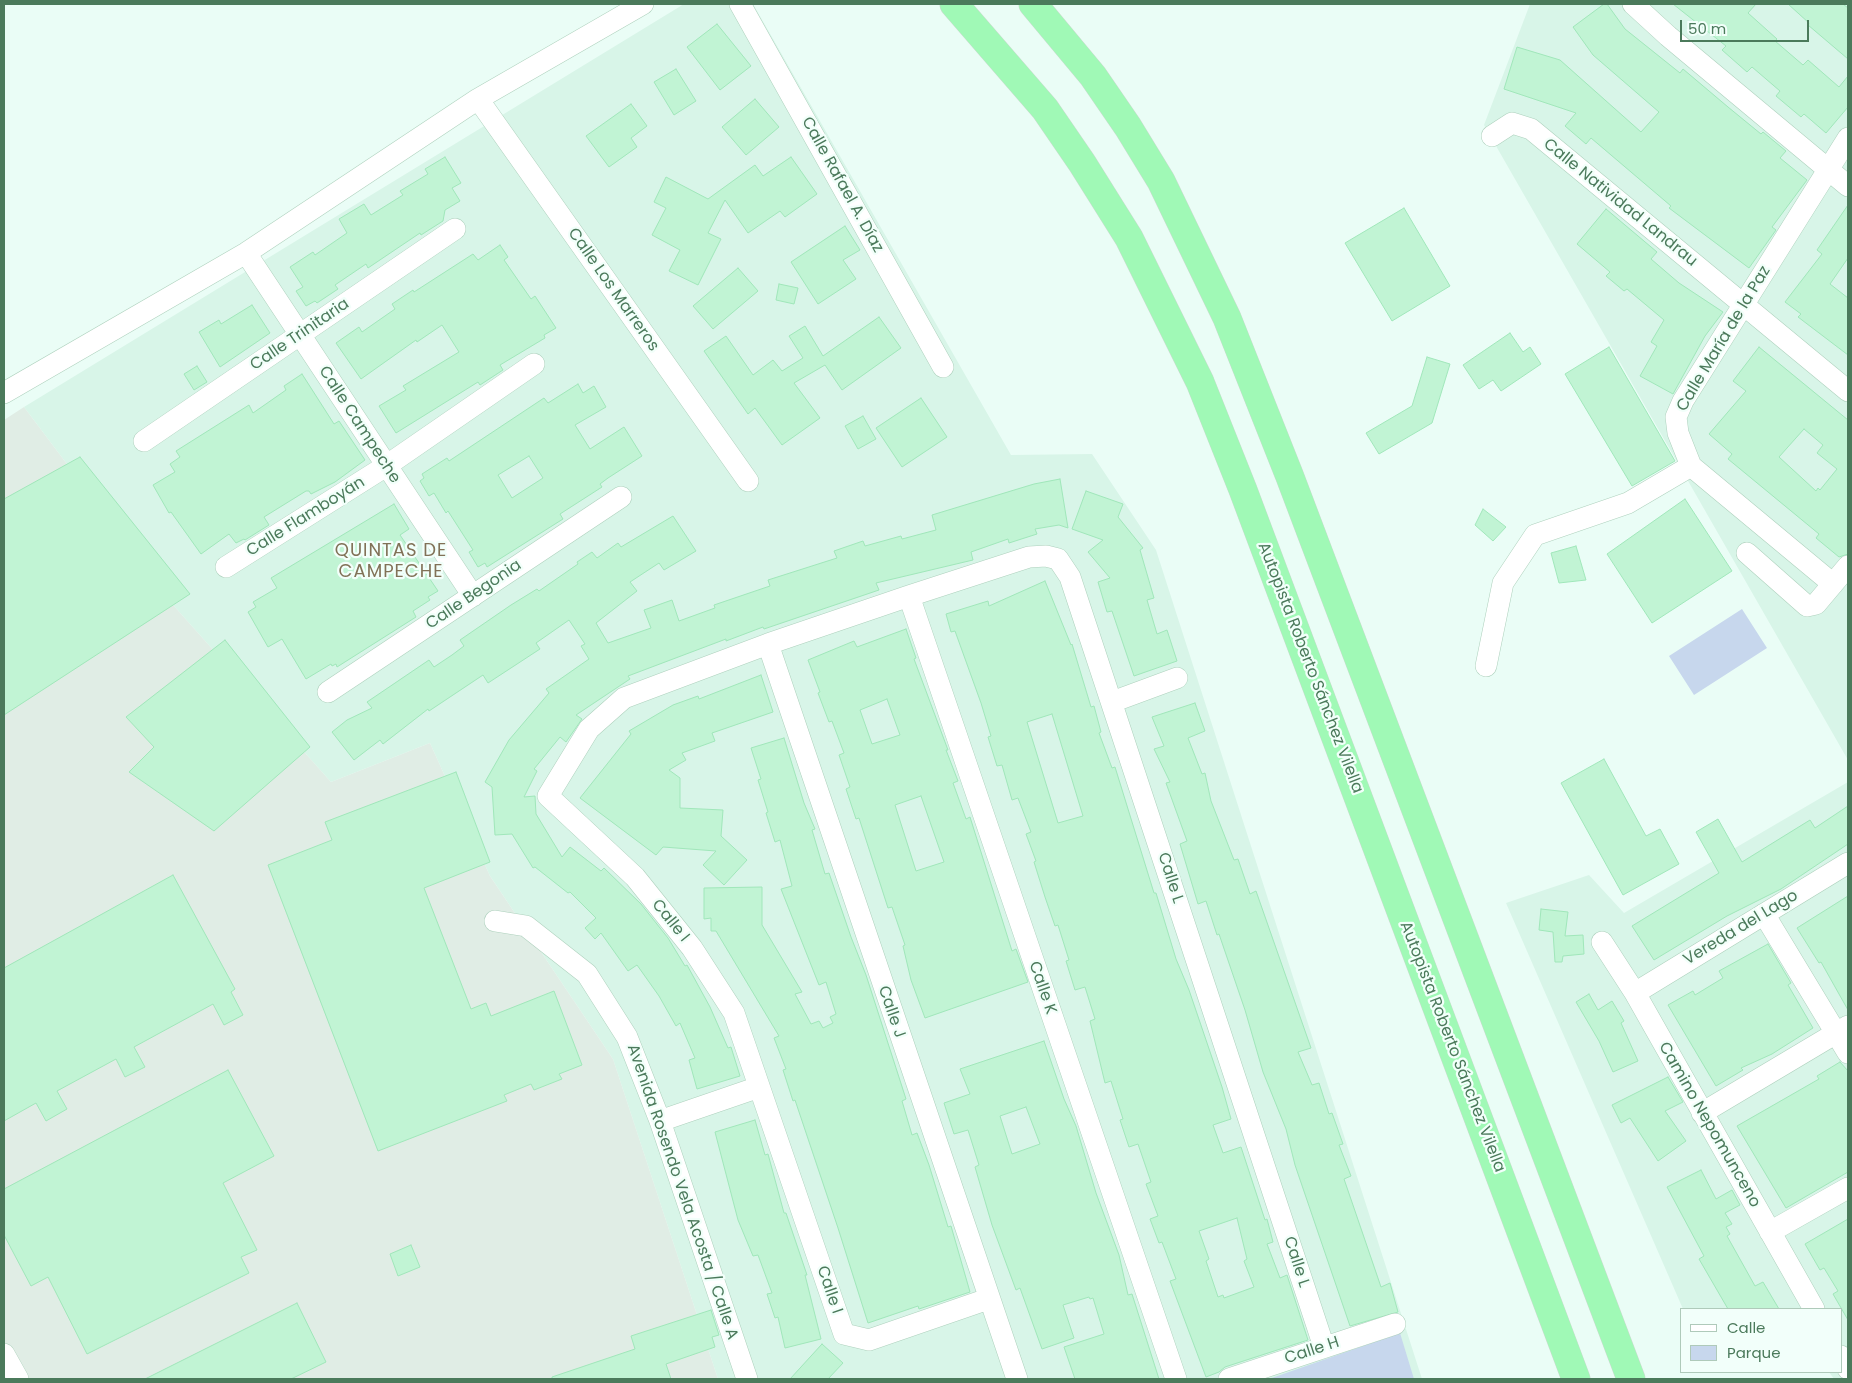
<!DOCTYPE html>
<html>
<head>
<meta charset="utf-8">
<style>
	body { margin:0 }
	#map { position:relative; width:1852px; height:1383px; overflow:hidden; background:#eafdf6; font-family:Poppins,sans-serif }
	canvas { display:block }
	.frame { position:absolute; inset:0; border:5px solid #4b7a5b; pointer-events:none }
	.legend { position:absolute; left:1680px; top:1308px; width:162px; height:65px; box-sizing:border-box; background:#f2fffa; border:1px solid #afcaba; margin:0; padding:6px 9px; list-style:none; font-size:15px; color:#4b7a5b }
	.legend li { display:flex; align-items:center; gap:10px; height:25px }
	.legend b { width:25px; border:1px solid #afcaba }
	.scale { position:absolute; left:1680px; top:20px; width:129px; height:22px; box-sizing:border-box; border:2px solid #4b7a5b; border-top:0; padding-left:6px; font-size:15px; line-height:18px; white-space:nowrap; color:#4b7a5b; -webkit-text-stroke:4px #f2fffa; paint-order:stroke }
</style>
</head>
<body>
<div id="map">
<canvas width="1852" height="1383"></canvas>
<div class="frame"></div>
<ul class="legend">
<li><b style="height:6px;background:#fff"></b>Calle</li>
<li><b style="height:14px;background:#c7d7ed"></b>Parque</li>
</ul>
<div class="scale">50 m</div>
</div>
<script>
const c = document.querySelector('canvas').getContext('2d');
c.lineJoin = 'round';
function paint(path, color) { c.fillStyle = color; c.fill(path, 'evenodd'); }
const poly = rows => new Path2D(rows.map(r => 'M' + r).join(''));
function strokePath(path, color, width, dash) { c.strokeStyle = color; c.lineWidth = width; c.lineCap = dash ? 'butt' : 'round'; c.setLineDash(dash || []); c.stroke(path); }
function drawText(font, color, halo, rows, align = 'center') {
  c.font = font + ' Poppins,sans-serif'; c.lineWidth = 4.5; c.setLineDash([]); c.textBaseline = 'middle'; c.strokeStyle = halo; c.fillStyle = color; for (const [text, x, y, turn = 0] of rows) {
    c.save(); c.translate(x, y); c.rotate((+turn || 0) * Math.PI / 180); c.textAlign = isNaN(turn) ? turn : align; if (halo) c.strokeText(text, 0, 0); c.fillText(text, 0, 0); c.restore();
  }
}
paint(poly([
	[684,4,753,4,1011,455,1092,454,1156,550,1422,1379,718,1379,613,1059,490,876,430,743,331,782,174,606,24,407],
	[1530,4,1848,4,1848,760,1484,125],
	[1848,782,1848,1379,1834,1379,1829,1372,1841,1372,1841,1309,1683,1309,1506,903,1589,875,1624,913]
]), '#d8f5e8');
paint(poly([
	[24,407,174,606,331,782,430,743,490,876,613,1059,718,1379,4,1379,4,420]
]), '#e0ede5');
paint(poly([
	[1742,609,1767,648,1694,695,1669,656],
	[1400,1333,1414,1379,1269,1379]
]), '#c7d7ed');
const building = poly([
	[1604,4,1607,4,1625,29,1680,73,1683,69,1728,107,1761,134,1763,132,1786,151,1780,158,1807,180,1772,227,1776,230,1749,268,1669,208,1671,206,1591,138,1586,144,1565,126,1576,113,1504,89,1517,47,1560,60,1641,132,1659,112,1593,55,1573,27,1604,4],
	[1673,4,1756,4,1748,13,1777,39,1775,41,1803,65,1808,60,1839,87,1848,76,1848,107,1826,133,1804,114,1801,117,1776,96,1780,91,1752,67,1747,72,1722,50,1726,46,1673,4],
	[1788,4,1843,4,1848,8,1848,59,1808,25,1809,23,1788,4],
	[717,24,751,66,720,90,687,47,717,24],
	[676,69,696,101,674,115,654,82,676,69],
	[755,99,779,127,746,155,722,127,755,99],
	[631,104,647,126,631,138,637,147,609,167,586,136,631,104],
	[445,157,461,183,452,188,460,201,445,210,443,221,421,235,420,233,368,268,366,264,335,285,338,289,317,303,315,301,306,306,296,291,303,287,290,267,313,252,315,255,347,233,339,219,364,204,371,215,403,195,400,191,428,174,425,169,445,157],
	[791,157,817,194,785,217,780,211,748,233,725,200,708,233,721,239,698,285,669,271,680,250,652,235,666,208,654,202,666,177,708,199,755,165,763,176,791,157],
	[1848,205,1848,258,1830,284,1848,298,1848,355,1798,317,1801,314,1785,302,1822,254,1817,250,1848,205],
	[1404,208,1450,286,1392,321,1345,243,1404,208],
	[1606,209,1657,252,1651,259,1679,283,1723,312,1705,336,1673,394,1640,376,1657,346,1651,342,1664,320,1627,289,1624,291,1606,276,1610,272,1577,244,1606,209],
	[845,226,860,250,843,260,856,279,818,304,791,262,845,226],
	[500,245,508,257,504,260,531,299,535,296,556,328,544,335,545,338,500,365,503,370,480,385,478,382,396,433,379,406,406,390,403,386,459,352,442,325,417,342,416,340,361,379,336,343,359,327,362,332,395,309,392,304,413,290,414,292,473,254,478,260,500,245],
	[738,268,758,291,713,329,693,306,738,268],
	[779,284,798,288,794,304,776,300,779,284],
	[252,305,270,333,220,367,199,332,219,320,221,324,252,305],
	[879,317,901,348,842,390,825,365,794,383,820,418,782,445,755,408,748,414,704,351,726,336,753,375,773,360,782,371,803,358,789,336,805,326,823,356,879,317],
	[1510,333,1523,352,1530,347,1541,364,1501,391,1493,380,1479,389,1463,365,1510,333],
	[1609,347,1675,461,1632,486,1565,374,1609,347],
	[1759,347,1848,420,1848,554,1839,557,1816,538,1819,534,1728,459,1732,454,1709,434,1746,391,1733,381,1759,347],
	[1804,429,1823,445,1817,453,1837,469,1820,490,1818,488,1816,491,1779,457,1804,429],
	[1427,357,1450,364,1432,423,1379,454,1366,433,1412,406,1427,357],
	[197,366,207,382,194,390,184,374,197,366],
	[302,374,334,424,339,421,365,460,335,482,311,494,309,491,306,491,264,517,269,525,245,540,244,539,236,543,229,534,201,554,171,512,169,513,153,485,175,472,170,464,180,457,176,451,249,405,253,413,286,390,284,386,302,374],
	[578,384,583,393,594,386,606,407,575,425,590,449,624,427,642,456,608,478,600,484,602,487,560,514,563,519,487,567,485,563,478,567,469,552,473,550,448,511,446,513,434,493,429,496,420,481,424,478,422,474,447,458,449,461,544,398,548,403,578,384],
	[529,456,543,478,512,498,498,475,529,456],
	[921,398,947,437,902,467,876,428,921,398],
	[863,416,876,439,858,449,845,426,863,416],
	[80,457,190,594,4,715,4,499,80,457],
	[1060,479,1068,528,1059,525,1035,529,1037,534,1009,543,1008,539,971,552,973,560,876,583,879,590,764,629,763,627,726,641,726,639,628,676,630,679,576,715,582,719,566,742,560,737,534,769,537,771,524,797,535,796,536,814,562,857,570,847,601,871,604,868,641,904,668,938,685,966,687,965,710,1007,728,1048,731,1047,740,1076,697,1089,689,1060,695,1058,680,1023,676,1026,659,996,637,965,628,971,601,933,595,939,585,928,596,918,570,892,568,893,535,867,533,868,512,834,495,835,492,787,485,782,509,740,549,693,546,689,589,659,581,646,585,644,569,620,536,643,540,649,488,683,483,675,429,711,428,709,383,744,380,740,354,760,332,732,347,720,372,708,367,702,429,660,434,667,452,655,464,646,460,640,511,605,537,589,539,591,578,564,577,562,592,552,597,558,618,543,621,547,673,516,696,551,664,570,659,563,630,582,637,591,596,623,608,643,651,628,644,610,672,600,679,621,715,608,714,605,770,586,768,580,837,558,834,551,863,541,865,546,901,536,902,539,936,530,932,515,1034,484,1060,479],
	[1086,491,1123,504,1118,517,1143,548,1140,550,1154,598,1147,600,1157,634,1167,630,1177,661,1134,676,1112,611,1107,612,1098,582,1110,578,1088,552,1103,540,1072,529,1086,491],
	[1685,499,1732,571,1652,623,1607,554,1685,499],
	[394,504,409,529,400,535,438,591,428,597,430,600,413,611,416,617,337,667,336,664,332,666,331,664,306,679,282,639,268,647,248,612,256,607,253,602,277,588,271,578,394,504],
	[1483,509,1506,527,1493,541,1475,525,1483,509],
	[1576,546,1586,580,1559,583,1551,553,1576,546],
	[1045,581,1071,645,1072,644,1091,707,1094,706,1101,732,1099,733,1112,768,1115,767,1154,893,1156,893,1176,959,1189,990,1222,1087,1231,1119,1213,1125,1223,1153,1241,1147,1265,1220,1267,1219,1273,1242,1267,1244,1280,1278,1287,1275,1308,1340,1225,1367,1219,1372,1206,1377,1170,1281,1176,1279,1162,1242,1159,1243,1150,1219,1158,1216,1146,1184,1151,1182,1138,1144,1129,1147,1120,1120,1123,1119,1111,1081,1105,1083,1090,1021,1095,1019,1085,987,1075,990,1066,961,1069,960,1058,925,1055,926,1045,897,1034,862,1036,861,1026,834,1031,832,1018,798,1012,800,1002,765,997,766,988,737,991,736,981,703,955,631,951,632,946,614,988,601,989,606,1045,581],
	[1052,714,1083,816,1058,823,1027,722,1052,714],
	[1237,1218,1247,1259,1244,1261,1254,1287,1224,1298,1223,1295,1218,1297,1206,1261,1209,1259,1199,1231,1237,1218],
	[906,629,916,658,914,659,948,750,946,750,958,781,953,783,966,819,970,817,1012,951,1016,949,1028,982,925,1018,911,980,903,946,905,945,892,907,888,908,859,818,856,819,846,789,850,787,839,755,844,753,832,721,829,722,818,693,820,692,808,660,854,641,857,647,906,629],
	[887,699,900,735,872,744,860,710,887,699],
	[921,796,944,862,916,871,895,805,921,796],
	[225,640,310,747,214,831,129,772,154,747,126,717,225,640],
	[761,675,773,712,712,733,715,741,682,753,686,760,669,770,680,778,680,808,723,810,721,836,747,860,724,885,703,865,716,851,663,847,656,855,580,798,631,734,629,731,673,705,698,696,699,699,761,675],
	[1195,703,1205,731,1188,738,1202,774,1205,773,1211,801,1234,860,1238,859,1250,894,1256,891,1311,1048,1298,1052,1312,1085,1319,1083,1329,1114,1332,1113,1343,1144,1339,1145,1351,1176,1344,1179,1355,1211,1381,1287,1390,1283,1398,1312,1350,1326,1295,1165,1286,1129,1263,1072,1245,1010,1219,934,1217,935,1206,901,1198,904,1180,844,1187,841,1166,783,1170,782,1154,749,1164,746,1152,717,1195,703],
	[784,738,804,803,815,829,812,830,825,874,829,873,851,937,866,975,906,1099,902,1101,912,1135,917,1133,929,1165,948,1227,951,1226,970,1292,919,1309,918,1306,868,1323,838,1228,795,1100,793,1101,783,1070,786,1069,774,1038,779,1036,716,931,711,931,711,918,704,919,704,888,762,887,762,925,802,992,795,994,811,1024,819,1021,823,1028,833,1023,830,1017,836,1014,826,982,819,985,781,889,792,886,780,840,775,842,766,813,768,812,758,780,761,779,751,748,784,738],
	[1604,759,1646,836,1660,829,1679,864,1623,895,1561,783,1604,759],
	[456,772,490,862,424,888,471,1009,486,1003,491,1016,554,991,582,1065,559,1074,562,1079,534,1090,531,1084,504,1095,507,1101,378,1151,268,865,332,840,325,822,456,772],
	[1848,806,1848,844,1781,889,1727,916,1654,960,1632,926,1719,873,1696,832,1718,819,1742,862,1810,820,1815,828,1848,806],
	[173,875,235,989,231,992,243,1015,224,1025,213,1004,134,1047,145,1067,125,1077,116,1059,57,1091,67,1109,46,1121,36,1103,4,1121,4,968,173,875],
	[1848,896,1848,1010,1821,962,1819,963,1797,928,1848,896],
	[1541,909,1568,912,1565,936,1583,935,1584,954,1563,956,1562,962,1555,962,1553,932,1539,930,1541,909],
	[1768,944,1791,983,1788,985,1813,1028,1772,1054,1741,1068,1743,1070,1716,1086,1668,1005,1693,991,1695,995,1723,978,1719,971,1768,944],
	[1589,994,1598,1010,1612,1001,1624,1021,1621,1023,1638,1061,1613,1072,1599,1041,1576,1002,1589,994],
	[1044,1041,1064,1099,1076,1126,1096,1193,1119,1255,1128,1295,1132,1294,1159,1379,1075,1379,1064,1347,1104,1334,1093,1298,1090,1299,1089,1297,1063,1305,1074,1338,1042,1349,1020,1288,1016,1290,992,1225,975,1167,979,1165,968,1130,954,1134,944,1103,970,1094,960,1069,1044,1041],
	[1026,1107,1040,1144,1012,1154,1000,1116,1026,1107],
	[1840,1062,1848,1071,1848,1172,1786,1208,1737,1126,1819,1079,1817,1076,1840,1062],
	[228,1070,274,1156,223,1183,257,1250,241,1257,249,1273,87,1354,48,1277,31,1286,4,1235,4,1189,228,1070],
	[1668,1077,1683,1102,1665,1111,1686,1141,1658,1161,1630,1118,1621,1123,1612,1105,1668,1077],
	[755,1120,765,1155,768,1154,784,1213,786,1213,807,1275,805,1275,821,1339,785,1348,778,1317,775,1318,767,1294,772,1293,758,1255,753,1256,738,1220,715,1132,755,1120],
	[1701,1170,1716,1199,1732,1190,1740,1205,1725,1213,1732,1224,1726,1227,1730,1234,1727,1236,1755,1286,1763,1282,1779,1309,1728,1309,1699,1259,1704,1256,1667,1187,1701,1170],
	[1848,1219,1848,1320,1833,1294,1838,1291,1824,1268,1820,1270,1805,1244,1848,1219],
	[411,1245,420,1267,398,1276,390,1254,411,1245],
	[297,1303,326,1362,291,1379,145,1379,297,1303],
	[711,1310,719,1335,712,1337,715,1347,666,1364,671,1379,552,1379,552,1377,635,1349,631,1336,711,1310],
	[822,1344,843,1363,828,1379,790,1379,822,1344]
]);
paint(building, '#c1f4d4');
strokePath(building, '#a0e7ba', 1);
const minor = poly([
	[740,4,943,367],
	[1633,4,1668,36,1848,186],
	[478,99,748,481],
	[1492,136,1512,123,1531,129,1848,391],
	[246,253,473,596],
	[4,393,246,253,478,99,643,4],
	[144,441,455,229],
	[1747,553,1807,606,1816,604,1848,566],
	[226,567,386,466,534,364],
	[1833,584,1691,466,1678,433,1676,417,1683,401,1848,138],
	[909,596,1176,1379],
	[768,644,1017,1379],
	[1486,666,1503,583,1535,535,1628,503,1691,466],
	[328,692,621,497],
	[1112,702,1177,678],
	[1764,914,1848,1053],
	[495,921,526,926,587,974,627,1037,660,1121,747,1379],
	[1602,942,1635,993,1814,1309],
	[1635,993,1848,863],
	[1702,1113,1848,1026],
	[660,1121,759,1087],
	[1770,1232,1848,1188],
	[988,1299,869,1340,844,1334,734,1013,692,948,635,877,548,796,589,729,624,698,768,644,909,596,1029,557,1046,556,1058,559,1070,577,1324,1347],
	[4,1354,18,1379],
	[1841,1356,1848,1369],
	[1229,1379,1395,1324]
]);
const highway = poly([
	[954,4,1045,109,1082,163,1129,238,1200,382,1243,490,1576,1379],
	[1033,4,1093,76,1128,127,1161,181,1227,318,1290,477,1631,1379]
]);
strokePath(minor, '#aed1bd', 22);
strokePath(highway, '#cddad1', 29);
strokePath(minor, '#fff', 21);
strokePath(highway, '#a0f9b6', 28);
drawText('16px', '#4b7a5b', '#f2fffa', [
	["Calle Rafael A. Díaz",842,185,61],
	["Calle Natividad Landrau",1620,203,39],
	["Calle Los Marreros",613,290,55],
	["Calle Trinitaria",300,335,-34],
	["Calle María de la Paz",1724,339,-59],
	["Calle Campeche",359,425,57],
	["Calle Flamboyán",306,517,-32],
	["Calle Begonia",474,595,-34],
	["Autopista Roberto Sánchez Vilella",1310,668,69],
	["Calle L",1170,878,72],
	["Calle I",670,921,51],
	["Vereda del Lago",1741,928,-31],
	["Calle K",1042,988,71],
	["Calle J",891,1012,71],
	["Autopista Roberto Sánchez Vilella",1452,1047,69],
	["Camino Nepomunceno",1709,1125,60],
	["Avenida Rosendo Vela Acosta / Calle A",682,1192,71],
	["Calle L",1296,1262,72],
	["Calle I",829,1290,71],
	["Calle H",1312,1351,-18]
]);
c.letterSpacing = '1px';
drawText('18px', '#817257', '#f2fffa', [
	["QUINTAS DE",391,551],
	["CAMPECHE",391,572]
]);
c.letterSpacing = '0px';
</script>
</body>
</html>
